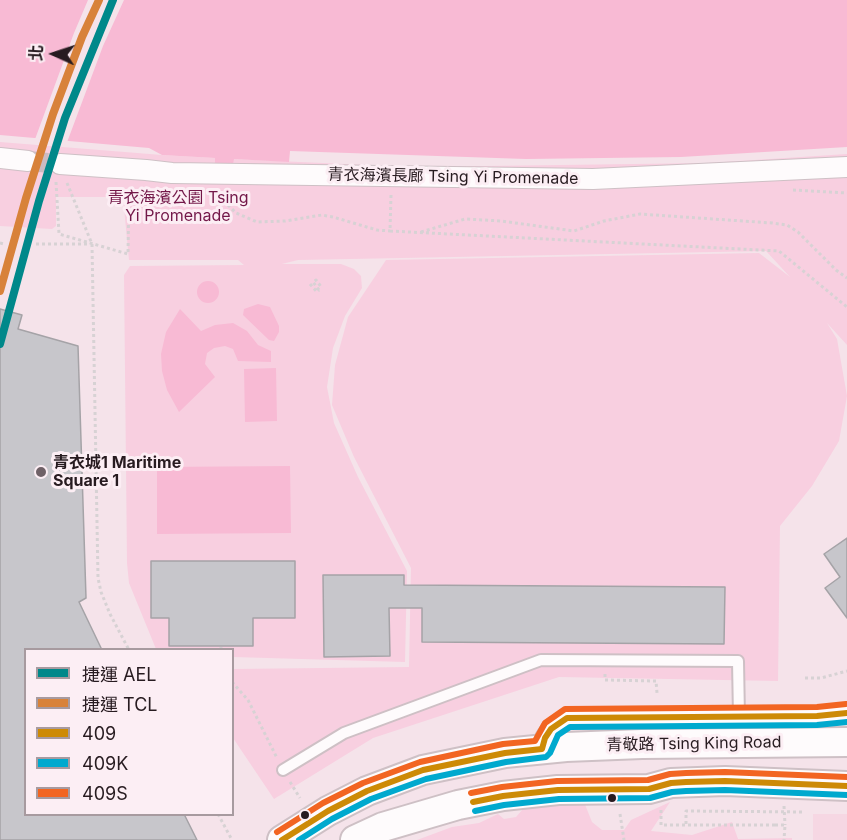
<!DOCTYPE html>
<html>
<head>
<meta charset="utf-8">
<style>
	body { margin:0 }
	#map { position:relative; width:847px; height:840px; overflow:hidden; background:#f5e3ea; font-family:Inter,"Noto Sans TC",sans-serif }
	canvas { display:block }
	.legend { position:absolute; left:24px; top:648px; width:210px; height:168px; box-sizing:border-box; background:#fceef4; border:2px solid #a79a9f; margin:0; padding:8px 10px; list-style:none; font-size:18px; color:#271b20 }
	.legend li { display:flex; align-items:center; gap:12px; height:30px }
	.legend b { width:30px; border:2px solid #a79a9f }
	.north { position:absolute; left:24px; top:24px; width:60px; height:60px; -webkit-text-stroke:4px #fceef4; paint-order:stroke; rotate:273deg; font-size:16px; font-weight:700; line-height:24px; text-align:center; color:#271b20 }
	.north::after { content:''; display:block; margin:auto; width:21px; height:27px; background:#271b20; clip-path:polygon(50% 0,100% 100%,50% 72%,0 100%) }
</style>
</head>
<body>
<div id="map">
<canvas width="847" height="840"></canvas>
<ul class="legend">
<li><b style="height:8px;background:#00888a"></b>捷運 AEL</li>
<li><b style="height:8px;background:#d8823a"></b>捷運 TCL</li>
<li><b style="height:8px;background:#cd8a06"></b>409</li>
<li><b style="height:8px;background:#00a9ce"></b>409K</li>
<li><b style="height:8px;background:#f26522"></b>409S</li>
</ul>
<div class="north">北</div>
</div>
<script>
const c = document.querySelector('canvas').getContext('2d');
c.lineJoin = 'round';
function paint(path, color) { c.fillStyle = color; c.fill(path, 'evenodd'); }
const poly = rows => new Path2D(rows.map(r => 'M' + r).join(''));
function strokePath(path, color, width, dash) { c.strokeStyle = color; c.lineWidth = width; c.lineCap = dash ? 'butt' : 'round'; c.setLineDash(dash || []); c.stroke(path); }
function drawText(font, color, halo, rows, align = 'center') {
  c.font = font + ' Inter,"Noto Sans TC",sans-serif'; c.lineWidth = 6; c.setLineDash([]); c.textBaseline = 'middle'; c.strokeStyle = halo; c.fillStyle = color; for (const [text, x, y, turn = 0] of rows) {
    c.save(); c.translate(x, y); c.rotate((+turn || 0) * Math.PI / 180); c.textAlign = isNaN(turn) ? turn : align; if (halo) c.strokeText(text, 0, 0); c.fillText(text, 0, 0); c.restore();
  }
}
paint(poly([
	[813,814,847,814,847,840,813,840]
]), '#f6d7e3');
paint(poly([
	[0,142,162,155,215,158,215,163,233,164,233,159,412,167,708,163,847,154,847,345,827,323,837,339,847,396,839,441,812,486,780,526,778,681,559,677,373,738,274,799,233,738,233,669,409,667,411,568,354,457,332,405,335,365,348,317,386,260,759,253,790,277,766,251,298,260,282,264,341,264,354,269,361,276,362,288,345,316,333,348,327,387,334,423,358,477,407,571,405,662,233,657,232,650,156,649,129,583,127,563,124,275,130,266,244,265,238,260,129,260,123,197,56,197,56,226,52,229,0,226],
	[582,797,592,822,602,830,624,830,631,820,670,802,651,831,692,835,732,822,738,839,792,838,792,840,417,840,452,827,479,823,498,814,504,819,516,817,531,800]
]), '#f8cfe0');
paint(poly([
	[0,0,847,0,847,147,681,157,526,159,290,151,289,162,234,159,233,164,215,163,215,158,162,155,149,148,0,135],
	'197 292a11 11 0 1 1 22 0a11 11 0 1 1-22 0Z',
	[258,304,270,307,279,326,279,332,274,341,269,340,243,315,244,309],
	[180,309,201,331,215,325,233,323,247,331,258,345,271,351,271,362,238,361,233,349,225,346,214,348,207,353,205,364,215,377,179,412,167,390,162,371,161,354,166,332],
	[276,368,277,421,245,422,244,369],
	[290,466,291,533,157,534,157,467]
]), '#f8bad4');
paint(poly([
	[88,0,124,0,103,46,66,145,34,142,74,33]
]), '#f5e3ea');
const building = poly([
	[0,309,22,315,18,329,78,346,86,598,79,602,102,650,26,650,26,814,184,814,197,840,0,840,0,309],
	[847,538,847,618,825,588,840,577,824,554,847,538],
	[151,561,295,561,295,618,253,618,253,646,169,646,169,618,151,618,151,561],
	[323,575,404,575,404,585,725,587,724,644,422,642,422,608,389,608,390,656,324,657,323,575]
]);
paint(building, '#c7c6cb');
strokePath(building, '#a5a3a7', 1.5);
strokePath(poly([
	[28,161,60,164]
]), '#ccbbc2', 20, [20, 10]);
const lane = poly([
	[283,770,344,733,541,660,738,661,739,717]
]);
const street = poly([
	[0,158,28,161],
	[60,164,146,170,172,173,593,179,847,167],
	[542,749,545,738,551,729,567,718,817,716,847,713]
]);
const secondary = poly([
	[282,840,328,811,367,791,423,770,505,753,566,747,642,744,847,742],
	[355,840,383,827,458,805,503,796,558,790,649,789,671,783,725,781,847,786]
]);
strokePath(lane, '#cec0c5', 14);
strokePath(street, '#cec0c5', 22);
strokePath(secondary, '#cec0c5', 32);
strokePath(poly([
	[56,182,59,234,128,254,129,187],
	[67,183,92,244,98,578,101,592,110,614,129,650],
	[793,190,847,193],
	[207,193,228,205,236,213,257,222,285,221,322,215,333,217,377,230,390,231],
	[391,195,390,231,779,251,847,307],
	[421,232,465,219,501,221,574,231,604,221,640,214,772,223,787,225,798,232,836,270,847,278],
	[0,243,4,244],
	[36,244,87,244],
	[310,284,317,292,319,290],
	[319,290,313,282,316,280,322,288],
	[221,650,221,646],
	[605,674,605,680,656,681,657,693],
	[805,678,821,678,847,671],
	[232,682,248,700,277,758],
	[25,698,26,698],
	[290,782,300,798],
	[784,806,785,825],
	[661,810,661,825,686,825],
	[218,814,232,840],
	[620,814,624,840],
	[775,825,785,825,784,840]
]), '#d7d2d4', 3, [3, 3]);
strokePath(lane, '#fefbfc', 10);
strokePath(street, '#fefbfc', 20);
strokePath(secondary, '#fefbfc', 28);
strokePath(poly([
	[775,825,686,825,686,811,805,812]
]), '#d7d2d4', 3, [3, 3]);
strokePath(poly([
	[473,802,503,796,558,790,649,789,671,783,686,782,725,781,847,786],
	[282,840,328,811,367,791,423,770,505,753,542,749,545,738,551,729,567,718,817,716,847,713]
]), '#cd8a06', 6);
strokePath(poly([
	[475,811,504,805,559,799,650,798,672,792,686,791,725,790,847,795],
	[299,840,332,819,371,799,426,779,506,762,546,757,550,753,558,735,570,727,817,725,847,722]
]), '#00a9ce', 6);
strokePath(poly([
	[471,793,502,787,557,781,648,780,670,774,686,773,725,772,847,777],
	[277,832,323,803,363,783,420,762,503,744,535,741,545,723,565,709,817,707,846,704]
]), '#f26522', 6);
strokePath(poly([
	[0,344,39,201,65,118,113,0]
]), '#00888a', 8);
strokePath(poly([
	[0,291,26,198,53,114,82,37,99,0]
]), '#d8823a', 8);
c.fillStyle = '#ae7391';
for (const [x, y] of [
	[145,198]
]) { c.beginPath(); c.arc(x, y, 7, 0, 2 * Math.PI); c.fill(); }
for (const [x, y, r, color] of [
	[41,472,6,"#6f6167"],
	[612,798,5,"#271b20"],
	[305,815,5,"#271b20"]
]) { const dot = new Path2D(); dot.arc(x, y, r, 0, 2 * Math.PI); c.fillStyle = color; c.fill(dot); strokePath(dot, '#fceef4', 2); }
drawText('16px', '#271b20', '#fceef4', [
	["青衣海濱長廊 Tsing Yi Promenade",453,177,1],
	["青敬路 Tsing King Road",694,744,-1]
]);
drawText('16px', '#731849', '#fceef4', [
	["青衣海濱公園 Tsing",178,198],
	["Yi Promenade",178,216]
]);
drawText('bold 16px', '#271b20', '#fceef4', [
	["青衣城1 Maritime",53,463],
	["Square 1",53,481]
], 'left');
</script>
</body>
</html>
